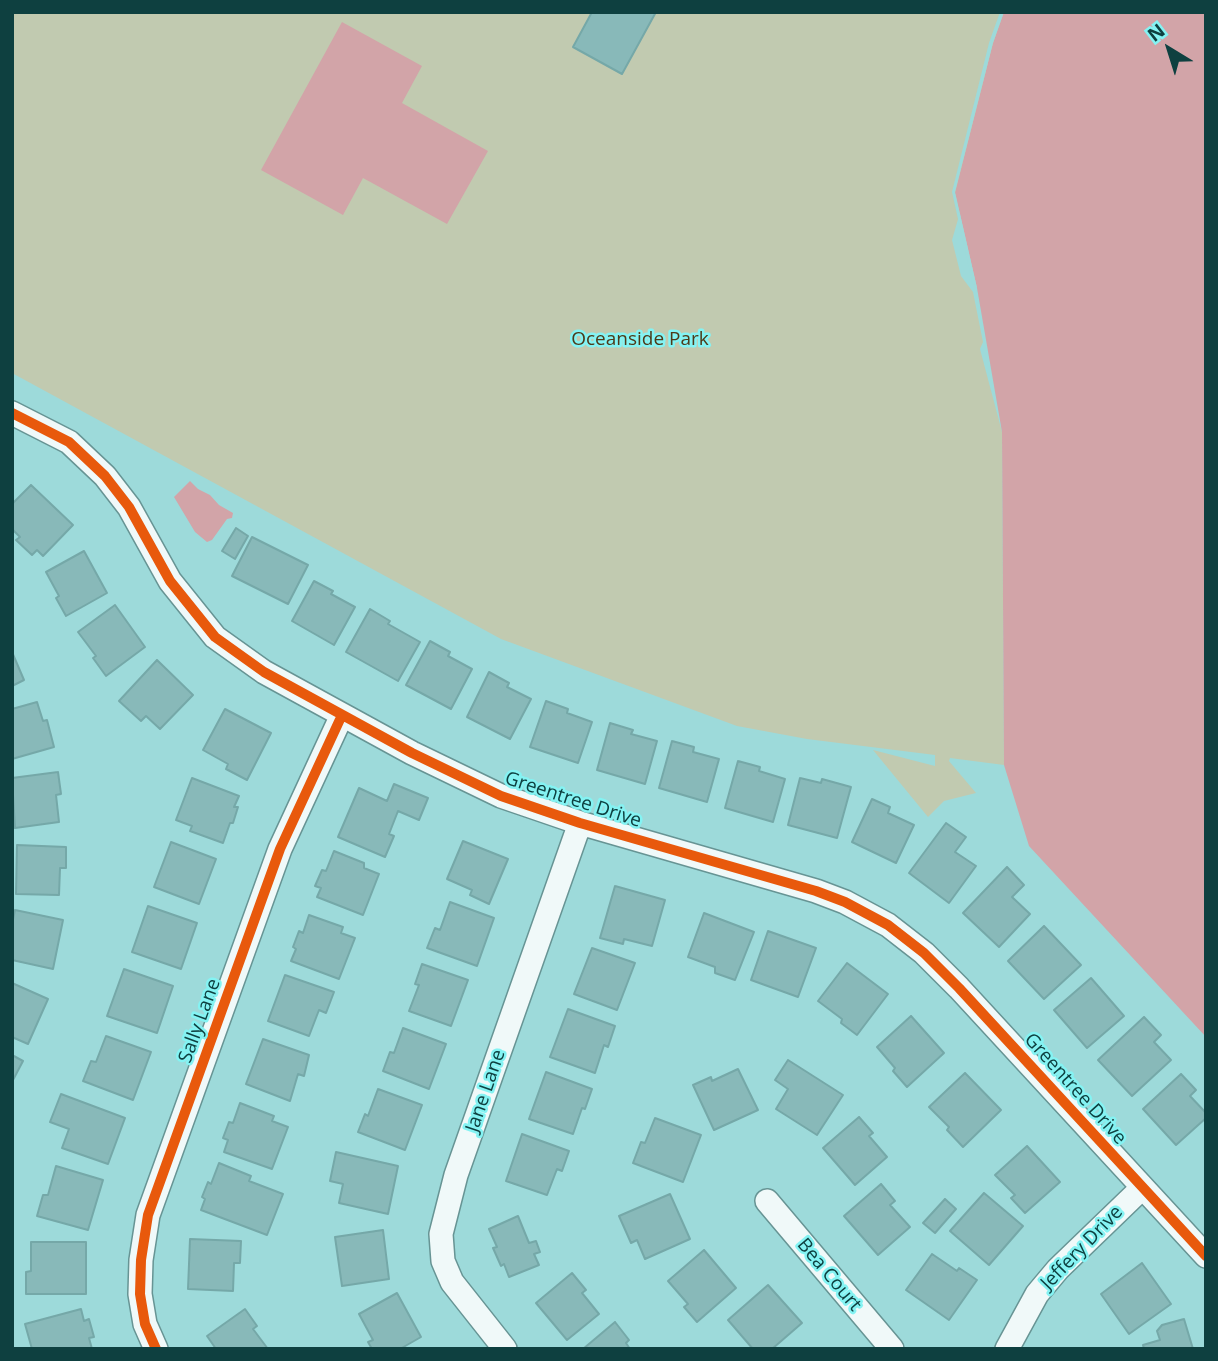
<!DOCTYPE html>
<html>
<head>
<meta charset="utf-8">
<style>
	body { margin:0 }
	#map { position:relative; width:1218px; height:1361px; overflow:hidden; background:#9ddada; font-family:"Open Sans",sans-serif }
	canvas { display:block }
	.frame { position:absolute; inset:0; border:14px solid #0e4040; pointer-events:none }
	.north { position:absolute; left:1134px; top:14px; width:70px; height:70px; -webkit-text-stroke:5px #84f3f3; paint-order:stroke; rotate:322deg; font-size:19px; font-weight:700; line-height:28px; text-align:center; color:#0e4040 }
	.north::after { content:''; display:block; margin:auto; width:24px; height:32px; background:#0e4040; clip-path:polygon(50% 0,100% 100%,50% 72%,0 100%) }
</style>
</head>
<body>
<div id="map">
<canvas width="1218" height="1361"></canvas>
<div class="frame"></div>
<div class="north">N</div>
</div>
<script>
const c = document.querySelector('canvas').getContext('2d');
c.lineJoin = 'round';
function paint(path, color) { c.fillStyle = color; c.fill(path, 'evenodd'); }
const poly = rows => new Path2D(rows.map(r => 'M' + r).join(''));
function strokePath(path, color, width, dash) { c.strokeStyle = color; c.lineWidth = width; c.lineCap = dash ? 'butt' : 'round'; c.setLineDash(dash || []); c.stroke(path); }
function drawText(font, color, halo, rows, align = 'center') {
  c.font = font + ' "Open Sans",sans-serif'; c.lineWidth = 5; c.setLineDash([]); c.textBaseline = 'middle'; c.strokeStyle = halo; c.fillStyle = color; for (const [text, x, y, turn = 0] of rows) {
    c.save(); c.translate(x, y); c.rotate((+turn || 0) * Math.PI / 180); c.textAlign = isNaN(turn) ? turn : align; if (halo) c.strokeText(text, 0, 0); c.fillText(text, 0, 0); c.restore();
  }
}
paint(poly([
	[12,12,1018,12,952,240,961,276,973,292,983,342,980,349,1002,432,1004,765,950,758,949,761,976,793,944,801,928,817,873,750,935,766,935,755,807,739,737,726,501,639,12,373]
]), '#c1cab0');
paint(poly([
	[1004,12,1206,12,1206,1037,1029,846,1004,765,1002,432,977,288,955,193,993,43],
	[342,22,422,66,402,103,488,151,447,224,363,178,343,215,261,170],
	[190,481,198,489,210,495,219,505,233,513,232,518,227,519,212,540,207,542,195,532,174,497]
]), '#d2a4a8');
paint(poly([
	[1000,12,1004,12,993,43,955,192,977,288,972,282,952,192,989,43]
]), '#9ddada');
const building = poly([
	[592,12,656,12,622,74,573,47,592,12],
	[31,485,73,525,43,556,37,550,32,555,16,540,20,537,12,529,12,504,31,485],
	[236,528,248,536,235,559,222,551,236,528],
	[252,537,308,565,288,604,232,576,252,537],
	[84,551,107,593,66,616,56,598,59,596,46,572,84,551],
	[314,581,333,591,331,594,355,607,334,645,292,621,314,581],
	[115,605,145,647,106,676,93,658,96,656,78,632,115,605],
	[370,609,390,621,388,624,420,642,398,681,346,652,370,609],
	[430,641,450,652,448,656,472,669,451,709,406,685,430,641],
	[12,652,24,680,12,686,12,652],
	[157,660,193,695,160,729,146,716,141,721,119,701,157,660],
	[489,672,509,683,507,687,531,699,510,739,467,717,489,672],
	[546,701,568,709,567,713,592,722,578,763,530,747,546,701],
	[37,702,43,721,47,720,54,747,12,759,12,709,37,702],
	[225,709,271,733,247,780,226,769,228,764,203,750,225,709],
	[610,723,633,730,631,734,657,741,645,784,597,770,610,723],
	[672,741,694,747,693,752,719,759,707,802,659,788,672,741],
	[738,761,760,767,759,771,785,779,773,822,725,808,738,761],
	[58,772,61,794,56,795,59,822,15,828,12,778,58,772],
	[192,778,239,796,234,807,238,807,233,823,230,823,223,843,190,831,192,826,176,820,192,778],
	[800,778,821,783,822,779,851,787,837,838,788,825,800,778],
	[394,784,428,798,419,820,398,811,389,834,394,836,385,857,338,837,359,788,387,801,394,784],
	[872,799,890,807,888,813,914,825,896,863,852,842,872,799],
	[946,823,966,837,955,852,976,866,949,903,909,873,946,823],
	[463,841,508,859,489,904,470,895,472,890,447,879,463,841],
	[171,842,216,859,199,904,154,887,171,842],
	[17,845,66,847,66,868,60,868,59,895,16,894,17,845],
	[334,851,364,863,364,868,379,874,363,915,317,897,321,888,315,886,322,870,326,871,334,851],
	[1007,867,1024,885,1012,897,1030,914,999,947,963,913,1007,867],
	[615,886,665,900,652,946,624,939,623,944,600,938,615,886],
	[450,902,494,918,477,966,427,948,435,928,440,930,450,902],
	[148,906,197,923,181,969,132,952,148,906],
	[15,910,63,920,53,969,12,960,12,924,15,910],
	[704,913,754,932,735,980,715,973,715,967,688,957,704,913],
	[309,915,343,927,341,933,355,938,339,979,291,961,296,949,293,947,299,931,303,933,309,915],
	[1044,926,1081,965,1044,999,1008,961,1044,926],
	[768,931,816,948,798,997,751,980,768,931],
	[592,948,635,963,617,1010,574,994,592,948],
	[847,963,888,994,857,1035,841,1023,842,1019,818,1001,847,963],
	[422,964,468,980,451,1026,409,1011,419,985,415,984,422,964],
	[124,969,173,986,157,1033,107,1016,124,969],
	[285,975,334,992,326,1013,319,1010,309,1036,268,1021,285,975],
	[1091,978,1124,1016,1087,1048,1054,1010,1091,978],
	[12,983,48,999,28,1044,12,1037,12,983],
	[568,1009,615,1026,608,1047,604,1045,595,1073,550,1057,568,1009],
	[911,1016,944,1053,907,1087,893,1071,895,1068,877,1047,911,1016],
	[1144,1017,1161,1035,1154,1042,1171,1060,1132,1096,1098,1060,1144,1017],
	[403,1028,446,1044,429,1089,383,1071,390,1052,394,1053,403,1028],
	[106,1036,151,1052,133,1100,83,1081,91,1061,96,1062,106,1036],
	[263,1039,309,1055,304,1076,298,1074,290,1101,246,1084,263,1039],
	[12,1055,23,1061,13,1080,12,1080,12,1055],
	[788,1060,843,1095,817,1135,776,1109,788,1089,775,1080,788,1060],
	[738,1069,758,1110,714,1130,693,1085,711,1077,712,1081,738,1069],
	[546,1072,592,1089,585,1109,582,1108,573,1134,529,1119,546,1072],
	[965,1073,1001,1110,963,1147,947,1130,949,1127,929,1107,965,1073],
	[1181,1074,1196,1090,1190,1096,1206,1113,1206,1118,1176,1145,1143,1109,1181,1074],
	[378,1089,422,1105,405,1150,358,1132,365,1114,368,1116,378,1089],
	[61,1094,125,1118,108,1164,62,1148,69,1129,50,1122,61,1094],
	[240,1103,274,1116,272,1121,288,1127,272,1169,224,1152,228,1140,223,1138,229,1122,233,1123,240,1103],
	[859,1117,873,1133,869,1136,887,1157,855,1185,823,1148,859,1117],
	[655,1118,701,1135,683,1182,633,1163,641,1142,645,1143,655,1118],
	[522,1134,569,1151,562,1171,557,1169,547,1195,506,1181,522,1134],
	[1027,1146,1060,1182,1025,1213,1011,1198,1015,1195,995,1175,1027,1146],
	[336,1152,398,1166,388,1214,339,1203,343,1184,330,1181,336,1152],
	[219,1163,251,1176,249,1181,283,1194,267,1235,201,1210,205,1199,202,1197,208,1182,211,1184,219,1163],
	[56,1166,103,1180,88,1230,37,1216,43,1195,48,1195,56,1166],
	[881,1184,895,1201,890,1205,910,1227,878,1255,844,1216,881,1184],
	[984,1193,1023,1226,989,1265,950,1231,984,1193],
	[670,1194,690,1239,645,1259,637,1240,631,1243,619,1216,670,1194],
	[945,1199,956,1209,935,1233,923,1223,945,1199],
	[518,1216,529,1243,536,1241,540,1252,534,1254,539,1265,509,1277,504,1264,501,1266,493,1248,497,1247,489,1229,518,1216],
	[383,1230,389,1279,342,1286,335,1237,383,1230],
	[190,1239,241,1241,240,1263,234,1263,233,1291,188,1289,190,1239],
	[31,1242,86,1242,86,1294,26,1294,26,1272,31,1271,31,1242],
	[704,1250,736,1288,697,1322,684,1307,688,1304,668,1281,704,1250],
	[932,1254,957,1271,959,1268,977,1280,949,1320,906,1290,932,1254],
	[1142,1263,1171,1304,1129,1334,1101,1294,1142,1263],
	[572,1273,586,1290,582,1293,599,1314,567,1340,536,1303,572,1273],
	[768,1285,802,1323,772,1349,753,1349,728,1320,768,1285],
	[397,1293,421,1337,400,1349,372,1349,368,1342,373,1340,359,1314,397,1293],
	[81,1309,84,1321,89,1319,94,1337,89,1338,92,1349,32,1349,25,1324,81,1309],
	[245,1309,257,1326,253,1329,268,1349,216,1349,207,1336,245,1309],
	[1184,1319,1193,1349,1144,1349,1143,1345,1160,1340,1157,1331,1162,1325,1184,1319],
	[615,1322,629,1340,626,1343,630,1349,583,1349,615,1322]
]);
paint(building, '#88b9b9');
strokePath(building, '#75a8a8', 2);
const minor = poly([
	[12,413,69,442,105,476,129,507,170,581,215,637,264,672,412,753,501,796,580,823,816,891,845,902,888,925,924,953,959,988,1206,1256],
	[767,1201,892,1349],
	[156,1349,145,1324,140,1294,141,1260,148,1215,280,849,342,715],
	[505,1349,452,1282,443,1261,441,1234,456,1175,580,823],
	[1007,1349,1037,1294,1058,1269,1142,1188]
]);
strokePath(minor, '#679494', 26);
strokePath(minor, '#f0f9f9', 23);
strokePath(poly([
	[12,413,69,442,105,476,129,507,170,581,215,637,264,672,412,753,501,796,580,823,816,891,845,902,888,925,924,953,959,988,1206,1256],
	[156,1349,145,1324,140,1294,141,1260,148,1215,280,849,342,715]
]), '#e8590c', 10);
drawText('19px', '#4e3918', '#84f3f3', [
	["Oceanside Park",640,340]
]);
drawText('19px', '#0e4040', '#84f3f3', [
	["Greentree Drive",573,800,18],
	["Sally Lane",200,1021,-70],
	["Greentree Drive",1075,1089,48],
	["Jane Lane",486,1091,-71],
	["Jeffery Drive",1082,1248,-46],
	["Bea Court",829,1275,50]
]);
</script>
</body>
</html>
